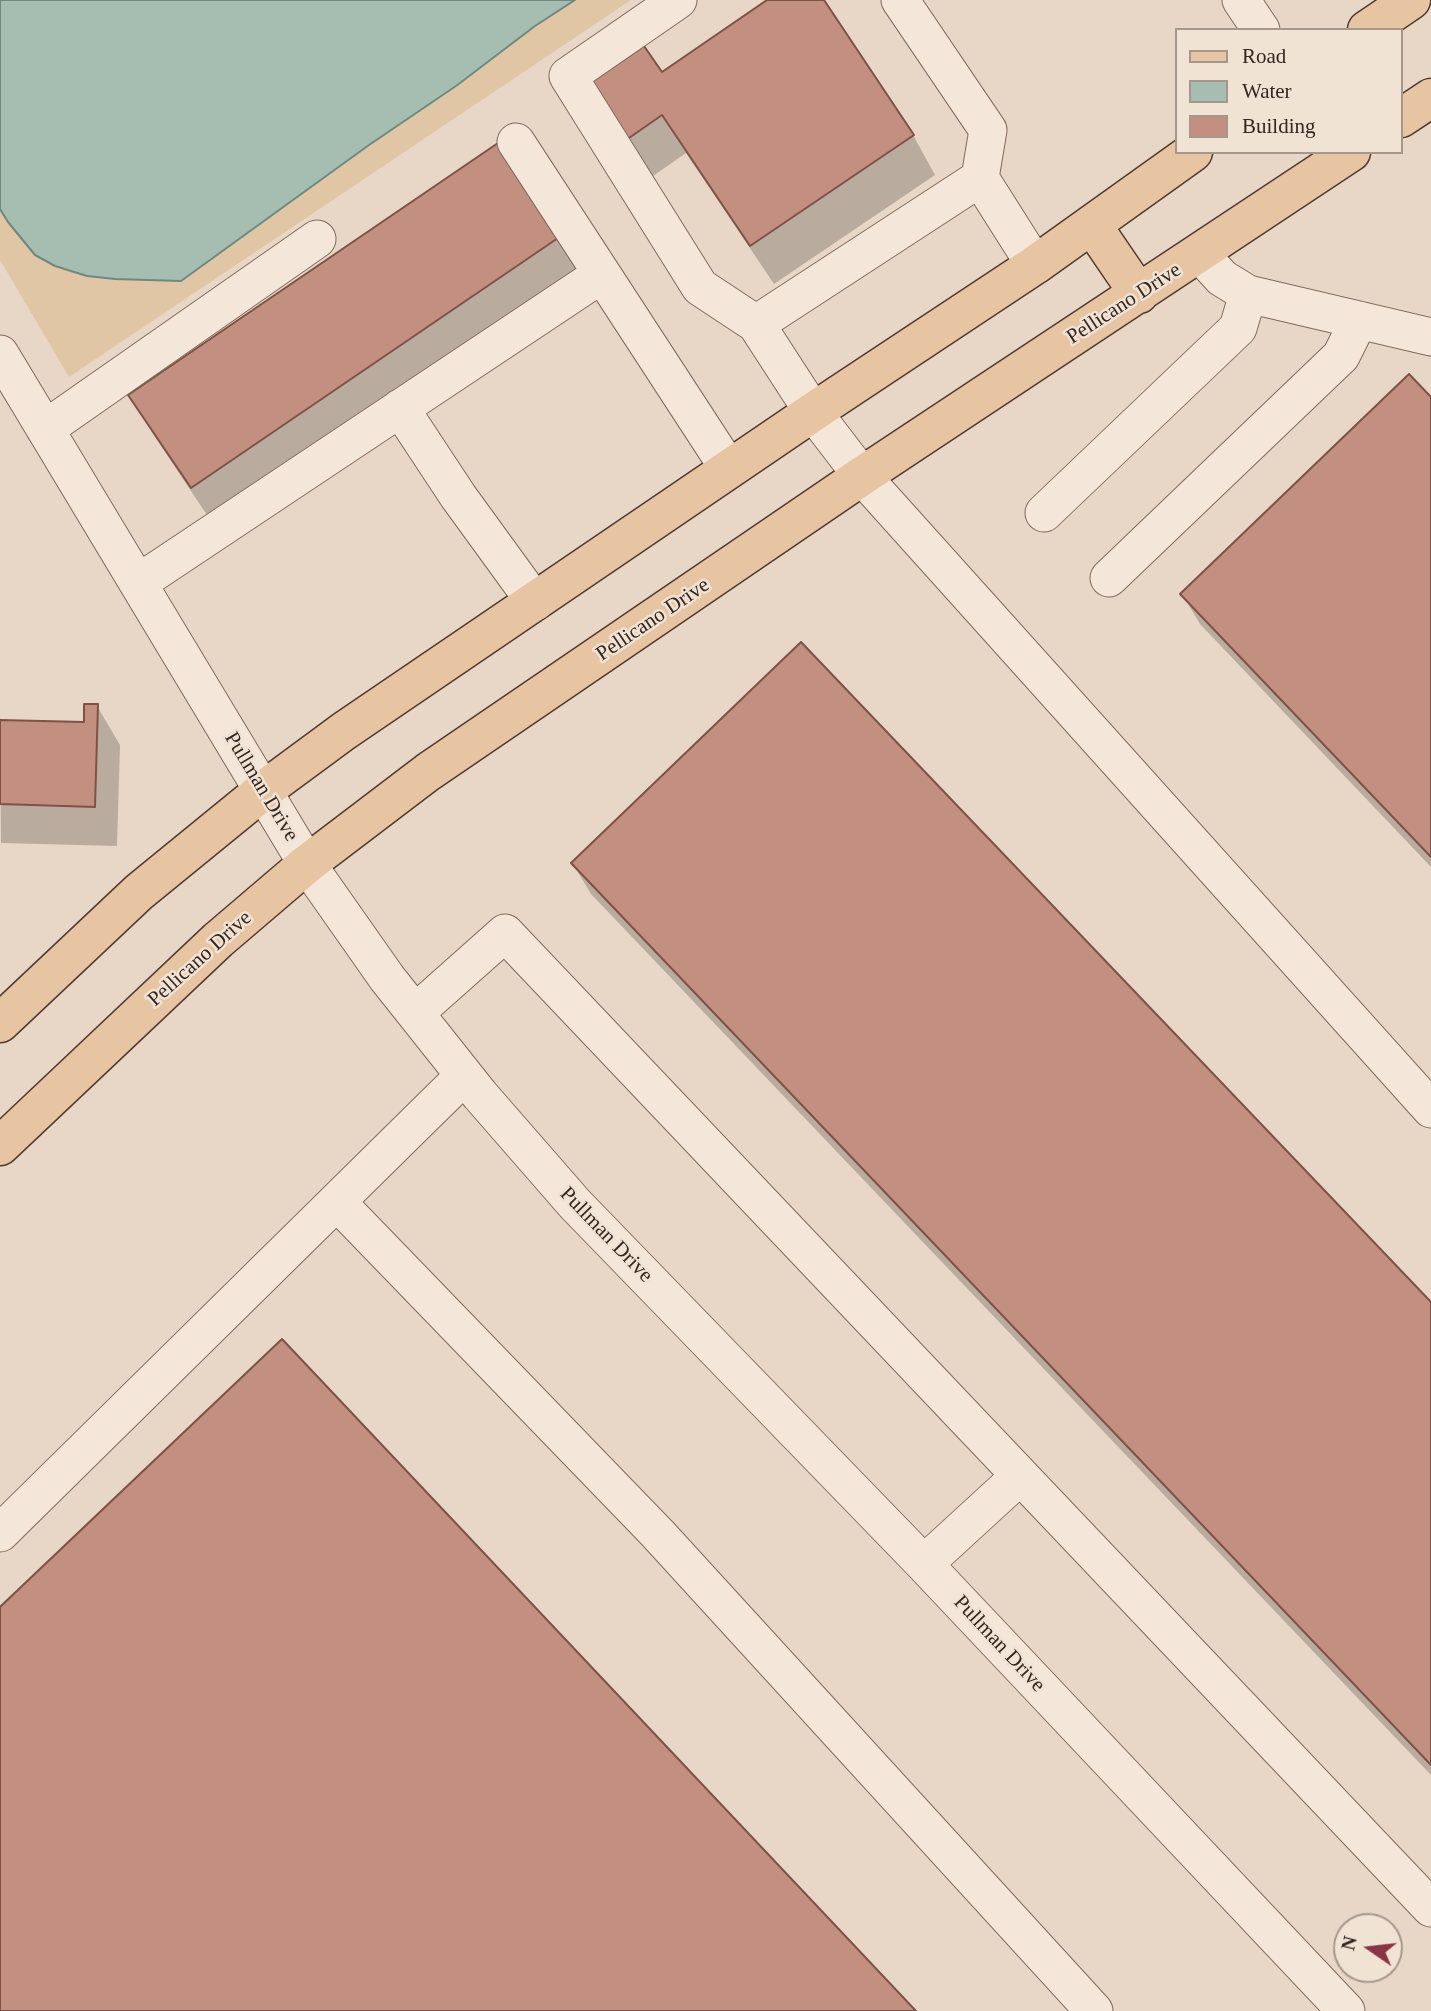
<!DOCTYPE html>
<html>
<head>
<meta charset="utf-8">
<style>
	body { margin:0 }
	#map { position:relative; width:1431px; height:2011px; overflow:hidden; background:#e8d7c6; font-family:Georgia,serif }
	canvas { display:block }
	.legend { position:absolute; left:1175px; top:28px; width:228px; height:126px; box-sizing:border-box; background:#f1e3d4; border:2px solid #a5978c; margin:0; padding:9px 12px; list-style:none; font-size:21px; color:#332520 }
	.legend li { display:flex; align-items:center; gap:14px; height:35px }
	.legend b { width:35px; border:2px solid #a5978c }
	.north { position:absolute; left:1333px; top:1913px; width:70px; height:70px; box-sizing:border-box; background:#f1e3d4; border:2px solid #a5978c; border-radius:50%; rotate:284deg; font-size:19px; font-weight:700; line-height:28px; text-align:center; color:#332520 }
	.north::after { content:''; display:block; margin:auto; width:24px; height:32px; background:#893546; clip-path:polygon(50% 0,100% 100%,50% 72%,0 100%) }
</style>
</head>
<body>
<div id="map">
<canvas width="1431" height="2011"></canvas>
<ul class="legend">
<li><b style="height:9px;background:#e7c4a2"></b>Road</li>
<li><b style="height:19px;background:#a6bdb2"></b>Water</li>
<li><b style="height:19px;background:#c28f80"></b>Building</li>
</ul>
<div class="north">N</div>
</div>
<script>
const c = document.querySelector('canvas').getContext('2d');
c.lineJoin = 'round';
function paint(path, color) { c.fillStyle = color; c.fill(path, 'evenodd'); }
const poly = rows => new Path2D(rows.map(r => 'M' + r).join(''));
function strokePath(path, color, width, dash) { c.strokeStyle = color; c.lineWidth = width; c.lineCap = dash ? 'butt' : 'round'; c.setLineDash(dash || []); c.stroke(path); }
function drawText(font, color, halo, rows, align = 'center') {
  c.font = font + ' Georgia,serif'; c.lineWidth = 5; c.setLineDash([]); c.textBaseline = 'middle'; c.strokeStyle = halo; c.fillStyle = color; for (const [text, x, y, turn = 0] of rows) {
    c.save(); c.translate(x, y); c.rotate((+turn || 0) * Math.PI / 180); c.textAlign = isNaN(turn) ? turn : align; if (halo) c.strokeText(text, 0, 0); c.fillText(text, 0, 0); c.restore();
  }
}
paint(poly([
	[0,0,631,0,69,377,0,260]
]), '#e1c6a6');
const water = poly([
	[0,0,575,0,535,26,456,86,369,145,181,281,115,279,87,276,55,266,35,255,8,222,0,209,0,0]
]);
paint(water, '#a6bdb2');
strokePath(water, '#6e8a7e', 2);
paint(poly([
	[770,0,822,0,913,135,935,175,774,284,686,153,643,183,606,129,661,74],
	[560,237,583,277,215,527,153,434,131,395],
	[1431,399,1431,867,1200,624,1182,594],
	[97,706,120,745,117,846,1,843,0,718,2,721,85,724],
	[573,864,1431,1304,1431,1775,591,894]
]), '#0003');
const building = poly([
	[767,0,824,0,914,135,750,246,662,115,619,145,581,89,644,46,662,72,767,0],
	[498,143,561,236,191,488,128,395,498,143],
	[1409,374,1431,397,1431,857,1180,594,1409,374],
	[801,642,1431,1302,1431,1765,571,863,801,642],
	[84,704,98,704,95,807,0,804,0,720,84,722,84,704],
	[282,1339,916,2011,0,2011,0,1607,282,1339]
]);
paint(building, '#c28f80');
strokePath(building, '#7e5246', 2);
const minor = poly([
	[678,0,568,76,700,287,756,324,813,412,862,476,1431,1109],
	[900,0,988,130,980,178,1035,265],
	[1241,0,1261,30],
	[516,142,729,469],
	[1200,254,1222,278,1248,294,1431,337],
	[756,324,980,178],
	[0,354,307,864,387,978,480,1095,575,1204,924,1564,1346,2011],
	[400,408,458,496,535,602],
	[45,429,317,239],
	[1044,513,1238,328,1248,294],
	[1109,578,1341,356,1359,320],
	[138,583,602,274],
	[415,1013,505,933,1431,1908],
	[337,1202,658,1534,1094,2011],
	[0,1533,464,1076],
	[924,1564,1020,1476]
]);
const major = poly([
	[1367,30,1411,0],
	[1401,118,1431,98],
	[1092,225,1139,294],
	[0,1023,139,892,264,790,344,731,813,412,1035,265,1193,152],
	[0,1146,218,940,307,864,428,772,862,476,1351,152]
]);
strokePath(minor, '#816a5e', 39);
strokePath(major, '#503a31', 41);
strokePath(minor, '#f4e6d8', 37);
strokePath(major, '#e7c4a2', 38);
drawText('21px', '#332520', '#f1e3d4', [
	["Pellicano Drive",1124,304,-33],
	["Pellicano Drive",653,620,-34],
	["Pullman Drive",261,787,59],
	["Pellicano Drive",200,959,-42],
	["Pullman Drive",606,1235,46],
	["Pullman Drive",999,1644,47]
]);
</script>
</body>
</html>
